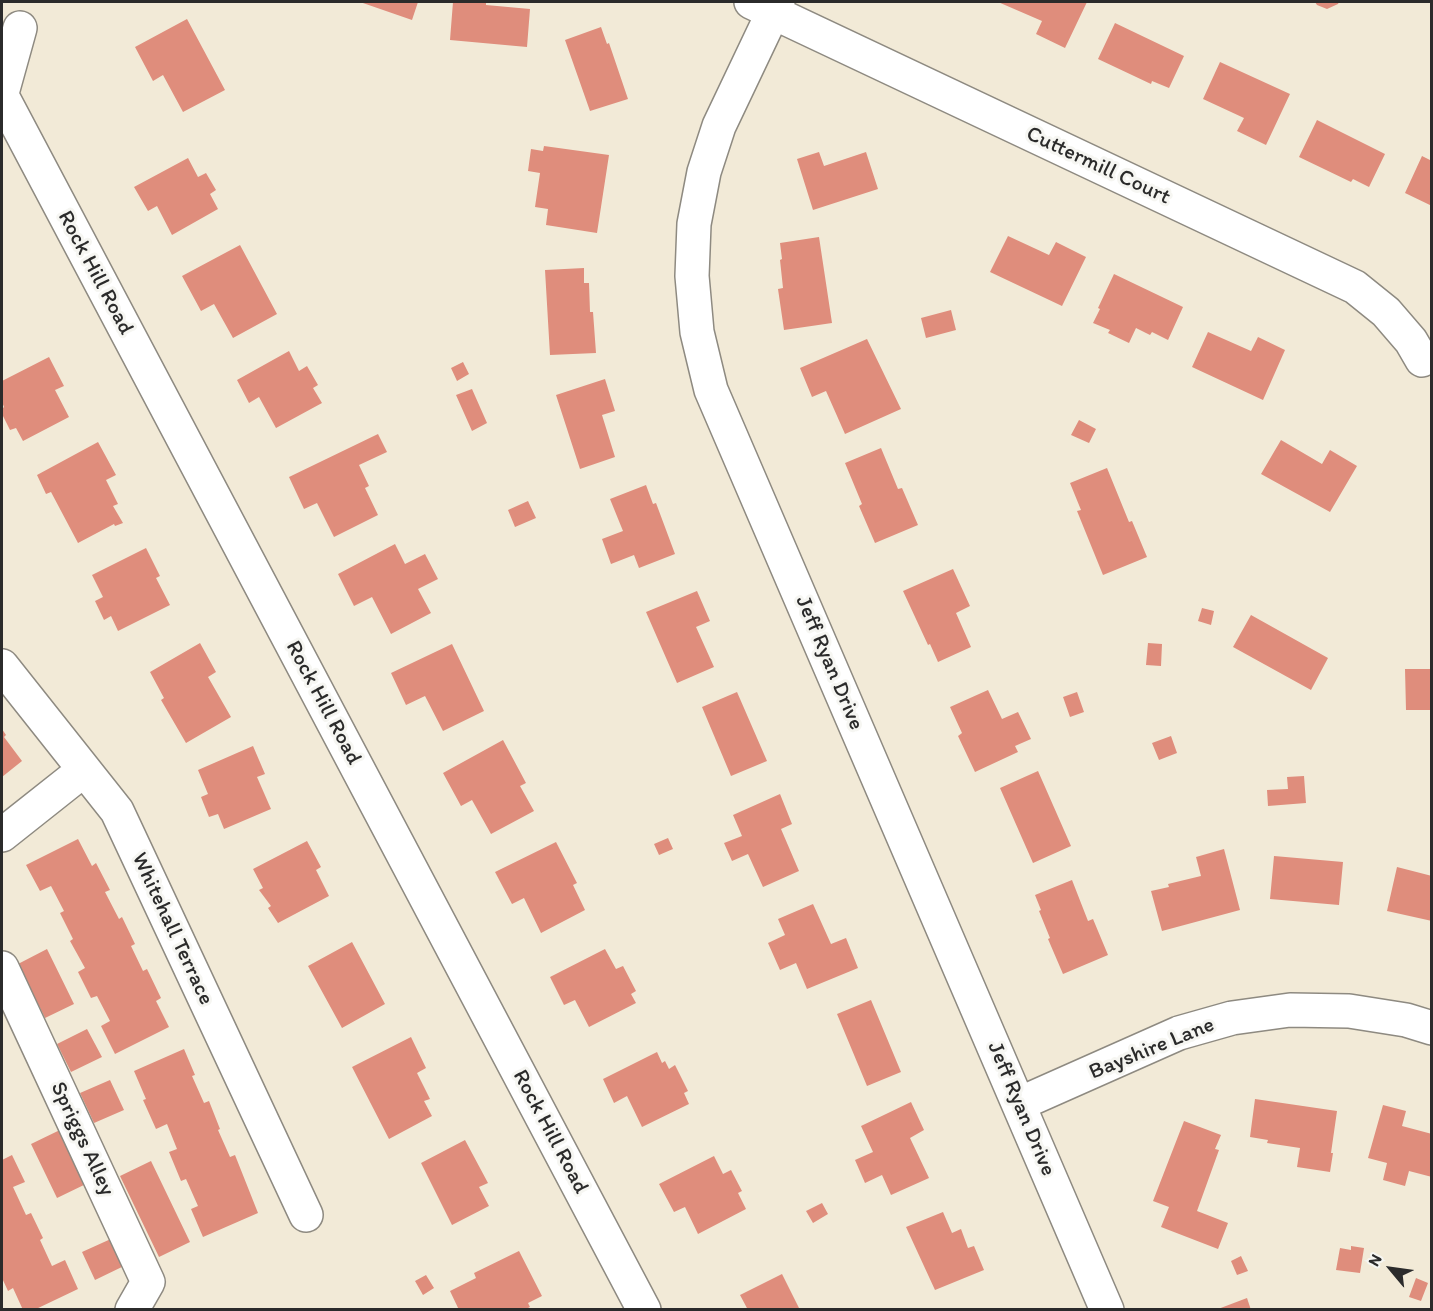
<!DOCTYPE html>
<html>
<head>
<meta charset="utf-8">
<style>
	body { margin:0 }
	#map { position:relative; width:1433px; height:1311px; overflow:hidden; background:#f2ead7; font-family:Itim,sans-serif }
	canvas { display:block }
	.frame { position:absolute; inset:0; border:3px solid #2b2b2b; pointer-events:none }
	.north { position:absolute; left:1361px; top:1239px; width:60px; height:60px; -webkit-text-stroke:4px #f6f6f2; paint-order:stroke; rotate:299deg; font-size:16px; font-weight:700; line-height:24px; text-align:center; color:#2b2b2b }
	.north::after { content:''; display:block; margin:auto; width:21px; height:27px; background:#2b2b2b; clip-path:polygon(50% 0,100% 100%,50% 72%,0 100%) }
</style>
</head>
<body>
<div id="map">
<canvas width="1433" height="1311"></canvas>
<div class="frame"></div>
<div class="north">N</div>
</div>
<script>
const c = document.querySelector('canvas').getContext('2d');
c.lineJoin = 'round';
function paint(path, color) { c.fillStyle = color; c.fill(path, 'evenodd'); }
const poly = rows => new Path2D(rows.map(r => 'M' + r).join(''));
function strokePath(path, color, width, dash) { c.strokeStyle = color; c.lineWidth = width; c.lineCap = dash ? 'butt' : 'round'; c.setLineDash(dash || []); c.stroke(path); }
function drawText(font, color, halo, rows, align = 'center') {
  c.font = font + ' Itim,sans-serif'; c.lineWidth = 6; c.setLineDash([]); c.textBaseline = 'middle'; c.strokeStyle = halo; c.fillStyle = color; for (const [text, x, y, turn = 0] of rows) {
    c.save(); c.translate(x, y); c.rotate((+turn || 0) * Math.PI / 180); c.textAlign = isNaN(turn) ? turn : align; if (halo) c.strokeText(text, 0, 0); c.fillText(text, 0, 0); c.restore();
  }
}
paint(poly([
	[360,2,418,2,412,20],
	[453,2,486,2,486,5,530,9,527,47,450,40],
	[998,2,1087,2,1065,48,1036,34,1042,21],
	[1315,2,1339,2,1338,4,1327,9,1317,5],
	[187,19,225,90,183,112,163,75,153,81,135,47],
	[1115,23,1184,56,1169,88,1152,81,1151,84,1098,59],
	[601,27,607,44,609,43,628,99,590,111,565,40],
	[1220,62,1290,94,1266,145,1237,131,1244,118,1203,99],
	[1317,120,1385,154,1369,187,1353,179,1351,182,1299,157],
	[544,146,609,155,597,233,546,225,548,209,535,207,540,173,528,171,531,149,543,151],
	[819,152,824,166,866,152,878,189,813,210,797,159],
	[1422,156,1432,161,1432,206,1405,193],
	[188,158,198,177,206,173,216,190,210,194,218,209,172,235,157,206,148,211,134,187],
	[1008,236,1049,255,1056,242,1086,257,1062,306,990,272],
	[819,237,832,323,784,330,778,289,783,288,780,260,782,259,780,243],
	[240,245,277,314,233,338,214,304,201,311,182,276],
	[584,268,584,283,589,283,590,312,593,312,596,353,550,355,545,270],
	[1114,274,1183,307,1168,340,1152,332,1150,335,1136,328,1129,343,1108,333,1110,330,1093,323,1100,309,1098,308],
	[951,310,956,330,926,338,921,318],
	[1208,332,1251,351,1258,337,1285,350,1263,400,1192,367],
	[867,339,901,409,845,434,826,391,812,397,800,368],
	[289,351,299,371,307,366,318,385,313,388,322,403,276,428,259,397,249,403,237,380],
	[49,357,64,386,55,390,69,417,23,441,16,428,10,430,2,414,2,409,4,407,2,402,2,381],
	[463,362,469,374,457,381,451,368],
	[605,379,615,411,602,415,615,457,580,469,556,395],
	[472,389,487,423,472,431,456,395],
	[1079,420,1096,429,1089,443,1071,435],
	[378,434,387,452,359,465,369,486,365,488,378,515,334,537,317,503,304,509,289,477],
	[1281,440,1322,464,1330,450,1357,466,1330,512,1261,474],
	[98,442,116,475,106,480,118,504,113,506,123,523,115,526,114,524,78,543,51,492,46,494,37,475],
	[881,448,898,489,902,488,918,525,875,543,859,506,862,504,845,463],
	[1107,468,1129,522,1132,521,1147,557,1103,575,1077,511,1081,510,1070,483],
	[646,485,653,504,656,503,675,554,639,568,634,555,611,564,602,539,623,531,610,499],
	[528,501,536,518,515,527,508,510],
	[395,544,405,564,425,554,438,579,418,589,431,613,391,634,372,597,354,606,338,574],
	[146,548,160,576,156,578,170,605,118,631,111,616,104,620,95,601,103,597,92,575],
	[953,569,970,606,956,613,971,647,938,662,930,644,928,645,903,591],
	[697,591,710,621,696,627,714,667,677,683,646,612],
	[1202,608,1214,611,1211,625,1198,621],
	[1251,615,1328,658,1311,690,1233,647],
	[200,643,216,672,208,677,231,717,186,743,161,700,164,698,150,672],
	[1148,643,1162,644,1161,666,1146,665],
	[452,644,484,711,443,731,425,696,406,705,391,673],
	[1405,669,1432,669,1432,710,1406,710],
	[988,690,1002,719,1018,712,1031,739,1015,746,1018,752,975,772,958,736,962,733,950,707],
	[737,692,767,761,731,776,702,707],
	[1077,692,1084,712,1070,717,1063,697],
	[2,729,6,735,4,737,22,761,2,777],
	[1171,736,1177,753,1159,760,1152,743],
	[503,740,526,783,520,786,534,811,491,834,472,800,461,806,443,773],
	[253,746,265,774,257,777,271,809,224,829,218,814,209,817,201,797,208,794,198,770],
	[1038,771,1071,846,1033,863,1000,788],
	[1304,776,1306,803,1268,806,1267,790,1288,789,1287,777],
	[780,794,792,824,781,829,799,871,763,887,748,854,732,861,724,843,742,836,733,815],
	[668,838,673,849,659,855,654,844],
	[78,839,92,866,96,863,110,890,105,892,119,919,122,917,135,944,131,946,143,971,147,969,161,998,156,1001,169,1027,115,1054,101,1026,110,1021,97,996,91,998,78,972,85,968,70,941,73,939,60,913,64,911,51,886,40,891,26,865],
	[307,841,321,867,316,870,329,896,278,923,268,908,271,906,259,890,263,888,253,869],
	[556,842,577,883,573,885,585,910,541,933,524,898,512,904,495,872],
	[1224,849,1240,910,1162,931,1151,891,1169,887,1168,884,1201,876,1196,857],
	[1274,856,1343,862,1339,905,1270,899],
	[1397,867,1432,876,1432,921,1387,911],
	[1072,880,1088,921,1093,919,1108,955,1063,974,1048,939,1050,938,1039,911,1041,910,1035,895],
	[813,904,831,944,846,938,858,968,807,989,796,963,780,970,768,943,785,935,778,919],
	[352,942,385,1004,342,1028,308,966],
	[47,949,74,1004,45,1018,18,964],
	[605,949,616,969,623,966,636,991,631,994,636,1003,589,1027,575,1000,564,1005,550,977],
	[871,1000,901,1072,867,1086,837,1014],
	[87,1029,102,1057,71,1072,57,1044],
	[411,1037,426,1068,417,1073,430,1099,424,1101,432,1116,389,1139,352,1067],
	[184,1049,195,1075,192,1076,204,1103,209,1101,220,1129,218,1130,230,1157,235,1155,258,1213,203,1237,191,1209,198,1206,186,1179,181,1181,169,1152,177,1149,167,1124,156,1129,143,1100,146,1099,134,1071],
	[657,1052,662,1063,665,1061,669,1069,675,1065,688,1091,684,1093,689,1104,642,1127,627,1096,614,1103,603,1079],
	[110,1080,124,1110,94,1123,80,1093],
	[1255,1099,1337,1111,1331,1153,1333,1153,1330,1172,1297,1167,1300,1148,1267,1143,1268,1140,1250,1137],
	[911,1102,924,1130,910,1138,929,1178,891,1195,882,1175,865,1183,855,1160,873,1152,861,1126],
	[1383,1105,1406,1111,1402,1126,1432,1134,1432,1177,1409,1171,1405,1186,1383,1180,1387,1163,1368,1158],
	[1184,1121,1221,1135,1215,1149,1219,1150,1197,1211,1228,1223,1218,1249,1161,1227,1169,1207,1153,1201],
	[62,1129,88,1183,57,1198,31,1144],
	[465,1140,488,1183,479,1187,489,1206,452,1225,421,1163],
	[12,1155,25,1182,13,1187,26,1215,31,1213,43,1238,40,1240,52,1266,65,1260,78,1289,34,1310,23,1310,13,1288,8,1291,2,1278,2,1160],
	[714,1156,723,1174,731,1170,742,1191,738,1193,746,1209,698,1234,685,1207,674,1212,659,1184],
	[151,1161,190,1242,159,1257,120,1176],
	[822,1203,828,1214,813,1223,806,1211],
	[943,1212,952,1233,961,1229,968,1248,974,1246,984,1270,935,1290,906,1227],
	[113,1238,126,1265,95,1280,82,1252],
	[1351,1246,1364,1248,1360,1273,1336,1270,1340,1248,1351,1250],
	[519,1251,542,1296,528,1303,530,1307,524,1310,459,1310,450,1291,476,1278,474,1273],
	[1241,1256,1248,1271,1237,1275,1231,1261],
	[782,1274,800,1310,748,1310,740,1295],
	[426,1275,434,1288,423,1295,415,1281],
	[1416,1278,1428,1283,1421,1301,1409,1297],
	[1247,1298,1251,1310,1218,1310,1218,1309]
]), '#df8d7c');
const minor = poly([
	[751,2,1355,287,1386,312,1411,341,1422,360],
	[778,2,719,126,704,172,694,224,692,276,697,332,711,390,1107,1310],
	[2,93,20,28],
	[2,96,644,1310],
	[2,666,117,811,306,1215],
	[2,835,84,770],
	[2,968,148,1282,132,1310],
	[1019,1104,1179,1033,1232,1018,1290,1010,1349,1011,1406,1020,1432,1028]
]);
strokePath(minor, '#8e8a81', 36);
strokePath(minor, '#fff', 33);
drawText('22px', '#2b2b2b', '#f6f6f2', [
	["Cuttermill Court",1098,166,25],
	["Rock Hill Road",95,273,62],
	["Jeff Ryan Drive",829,663,67],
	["Rock Hill Road",323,703,62],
	["Whitehall Terrace",172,929,65],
	["Bayshire Lane",1152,1049,-22],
	["Jeff Ryan Drive",1021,1109,67],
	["Rock Hill Road",550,1132,62],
	["Spriggs Alley",82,1139,65]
]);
</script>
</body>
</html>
